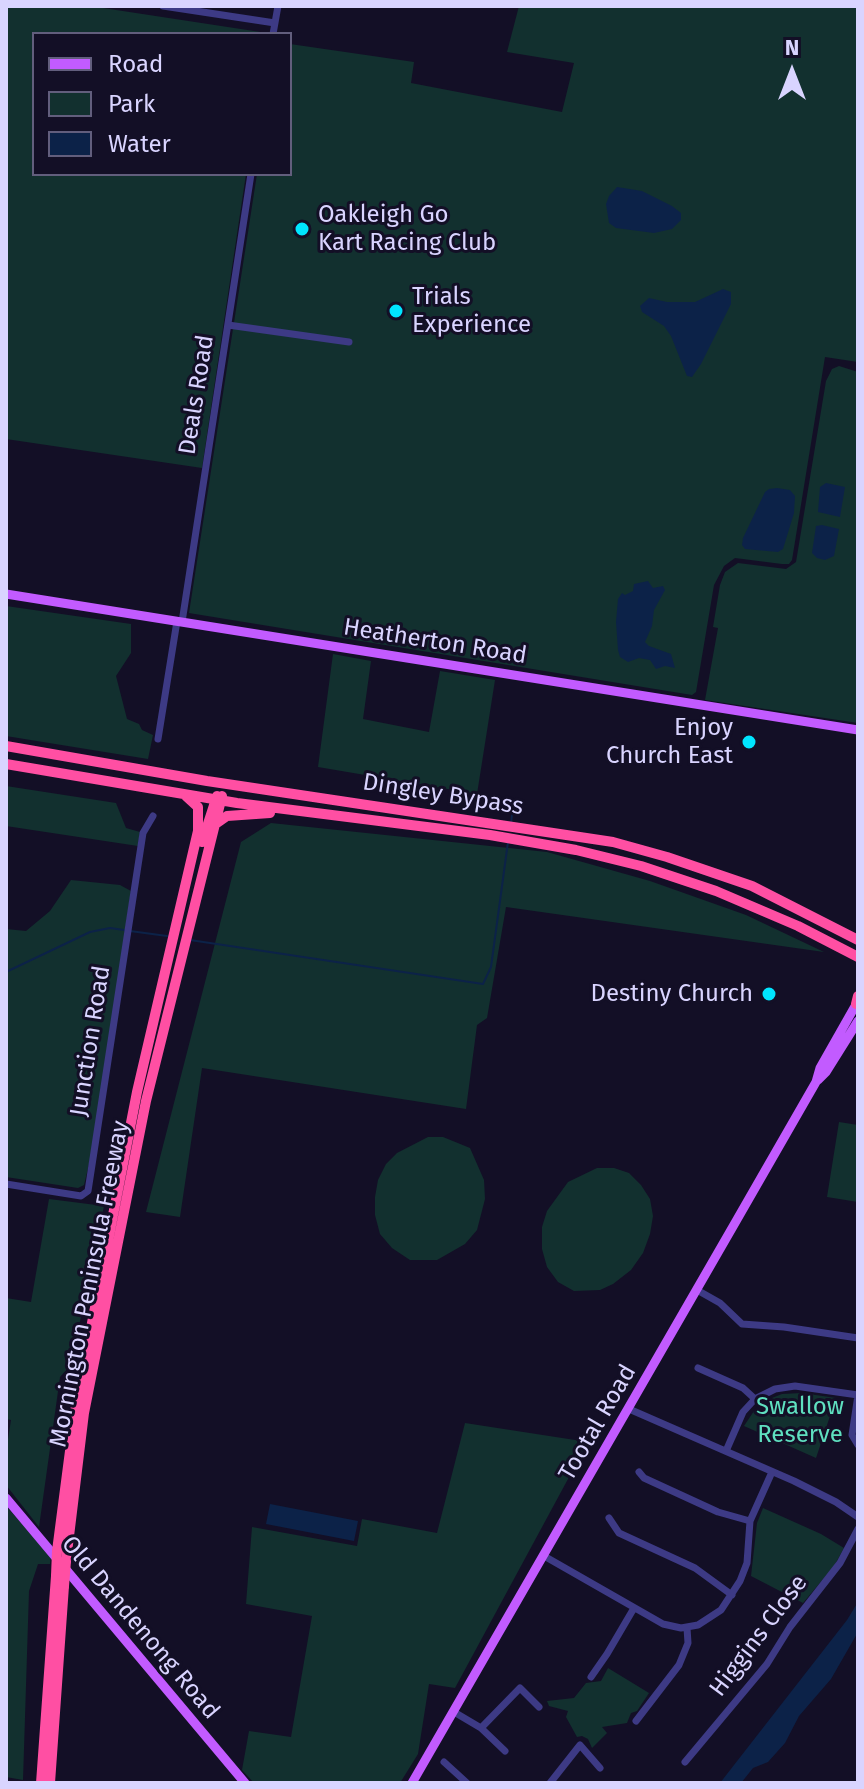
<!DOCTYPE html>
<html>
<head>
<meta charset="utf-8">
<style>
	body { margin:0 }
	#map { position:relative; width:864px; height:1789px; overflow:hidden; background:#130f26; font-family:"Fira Sans",sans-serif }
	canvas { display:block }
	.frame { position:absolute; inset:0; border:8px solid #d9d4ff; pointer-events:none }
	.legend { position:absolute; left:32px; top:32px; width:260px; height:144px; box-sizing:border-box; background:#130f26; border:2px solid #625e7d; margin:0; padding:10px 14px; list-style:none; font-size:24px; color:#d9d4ff }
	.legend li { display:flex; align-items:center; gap:16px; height:40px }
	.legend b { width:40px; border:2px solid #625e7d }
	.north { position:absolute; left:752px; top:32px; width:80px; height:80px; -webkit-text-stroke:6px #130f26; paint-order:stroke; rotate:0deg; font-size:22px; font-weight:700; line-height:32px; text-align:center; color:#d9d4ff }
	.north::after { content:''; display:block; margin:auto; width:28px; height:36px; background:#d9d4ff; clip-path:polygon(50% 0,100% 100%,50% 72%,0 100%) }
</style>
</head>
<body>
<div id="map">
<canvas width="864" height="1789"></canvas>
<div class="frame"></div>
<ul class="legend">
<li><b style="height:10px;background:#c25bff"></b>Road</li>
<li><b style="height:22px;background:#12302f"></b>Park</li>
<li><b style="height:22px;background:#0c2248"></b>Water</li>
</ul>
<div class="north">N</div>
</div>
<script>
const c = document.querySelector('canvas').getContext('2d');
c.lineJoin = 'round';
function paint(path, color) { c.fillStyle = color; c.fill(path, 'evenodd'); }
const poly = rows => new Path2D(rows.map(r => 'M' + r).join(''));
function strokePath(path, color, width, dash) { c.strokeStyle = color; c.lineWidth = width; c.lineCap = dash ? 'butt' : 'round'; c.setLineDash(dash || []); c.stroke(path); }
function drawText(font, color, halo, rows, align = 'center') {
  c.font = font + ' "Fira Sans",sans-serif'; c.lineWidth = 6; c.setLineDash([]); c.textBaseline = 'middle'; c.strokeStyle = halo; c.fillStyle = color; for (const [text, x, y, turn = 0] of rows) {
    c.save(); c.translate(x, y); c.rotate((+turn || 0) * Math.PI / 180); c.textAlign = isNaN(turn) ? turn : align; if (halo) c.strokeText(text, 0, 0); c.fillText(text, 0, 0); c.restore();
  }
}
paint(poly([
	[6,6,90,6,267,33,34,34,34,174,246,174,202,468,6,439],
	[519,6,858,6,858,362,825,357,792,560,789,564,782,564,735,558,724,566,714,585,696,692,692,695,189,613,257,174,290,174,290,44,414,62,411,83,562,112,574,63,507,52],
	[839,366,858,372,858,723,705,700,718,628,713,627,720,585,725,572,738,563,786,569,796,562,826,381,832,369],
	[6,606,131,624,131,653,116,676,127,719,139,724,142,730,153,735,148,759,6,736],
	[333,654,371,661,363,719,429,732,440,671,495,680,477,794,318,767],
	[6,786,116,803,126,828,140,832,138,846,6,826],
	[271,823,547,852,650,881,746,915,824,952,506,907,487,1018,477,1025,466,1109,202,1068,180,1217,146,1212,241,842],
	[71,880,120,885,131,891,92,1152,84,1185,78,1188,6,1177,6,929,26,931,50,911],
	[839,1122,858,1125,858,1202,827,1197],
	[428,1137,443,1137,470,1148,484,1180,485,1199,477,1230,465,1244,437,1260,410,1260,392,1248,380,1234,375,1215,375,1197,378,1180,386,1164,397,1153],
	[597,1168,614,1168,629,1173,641,1185,650,1199,653,1216,650,1234,643,1253,631,1270,613,1284,600,1290,574,1291,558,1282,547,1267,542,1249,542,1227,547,1211,568,1182],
	[49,1199,104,1206,71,1365,60,1377,39,1527,6,1485,6,1452,11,1420,6,1419,6,1298,31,1302],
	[802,1393,836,1398,816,1458,744,1426,754,1411,767,1400,782,1394],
	[465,1423,588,1442,455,1688,429,1684,418,1754,400,1783,254,1783,242,1770,249,1731,291,1737,312,1616,246,1604,252,1527,357,1546,362,1519,437,1533],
	[6,1506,51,1556,50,1564,38,1564,29,1591,23,1780,6,1777],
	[763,1508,821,1534,844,1548,834,1566,803,1603,751,1576,757,1523],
	[608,1668,649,1693,637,1711,631,1713,627,1723,602,1727,607,1733,592,1748,588,1739,582,1736,577,1737,566,1717,568,1711,549,1706,547,1701,574,1698,586,1683,601,1681]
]), '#12302f');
paint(poly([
	[617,187,642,191,672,206,681,213,681,220,672,229,654,233,616,228,609,223,606,204,609,196],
	[723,289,731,292,731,304,701,364,692,377,687,376,671,336,664,326,642,312,640,306,649,298,667,302,695,302],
	[826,483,845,487,840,517,818,512,820,487],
	[777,488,790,490,795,496,794,513,783,549,778,552,745,549,742,545,743,538,765,492,769,489],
	[822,525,839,529,834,556,825,560,817,558,812,553,816,526],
	[648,581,653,588,663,586,665,590,654,610,652,626,645,642,649,646,671,654,675,668,665,666,656,669,650,660,639,658,628,662,620,657,618,650,616,622,618,599,622,593,625,595,633,591,634,584],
	[270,1504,358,1521,354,1541,266,1524],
	[858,1602,858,1632,831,1679,799,1716,785,1743,768,1762,753,1768,741,1783,720,1783,847,1620]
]), '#0c2248');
strokePath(poly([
	[511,824,513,805],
	[130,931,167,936],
	[190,940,483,984,491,967,508,842],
	[6,972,90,932,110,928,124,930]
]), '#0c2248', 2);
strokePath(poly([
	[163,6,275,23],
	[273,34,278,6],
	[228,325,349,342],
	[182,622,251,174],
	[158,739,177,621],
	[6,1184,81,1196,88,1191,143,833,153,816],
	[697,1290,720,1303,742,1324,784,1327,858,1338],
	[698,1368,743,1388,755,1399],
	[629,1409,794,1481,836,1502,858,1517],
	[726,1451,743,1412,755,1399,775,1389,795,1386,858,1395,852,1435,858,1445],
	[639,1472,644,1478,718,1512,750,1521],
	[609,1518,619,1533,695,1568,732,1595],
	[544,1556,663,1624,681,1628,698,1625,721,1610,740,1581,747,1563,750,1521,772,1472],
	[591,1677,607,1654,634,1608],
	[454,1712,481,1728,505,1751],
	[636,1721,679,1665,688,1643,687,1628],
	[481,1728,520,1688,539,1707],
	[444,1762,467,1783],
	[685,1762,767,1664,790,1627,840,1563,858,1529],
	[550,1783,580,1745,600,1768]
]), '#3d3a85', 7);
strokePath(poly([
	[6,594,858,730],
	[818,1080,826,1072,858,1021],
	[6,1498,245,1783],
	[412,1783,735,1223,816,1082,820,1068,858,1001]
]), '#c25bff', 9);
strokePath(poly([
	[6,746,207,781,613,842,667,857,752,886,858,940],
	[6,764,237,803,490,835,576,850,641,866,716,891,798,926,858,957],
	[217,823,227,816,270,813],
	[202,842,217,796],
	[856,1004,858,996],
	[57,1551,76,1405,137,1092,198,831,198,807,186,796],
	[66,1561,84,1413,146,1101,222,796],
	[41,1783,56,1576],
	[50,1783,64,1586]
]), '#ff4fa3', 10);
strokePath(poly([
	[56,1576,57,1551],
	[64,1586,66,1561]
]), '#ff4fa3', 10);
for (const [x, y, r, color] of [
	[302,229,8,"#00e5ff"],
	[396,311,8,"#00e5ff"],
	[749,742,8,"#00e5ff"],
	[769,994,8,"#00e5ff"]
]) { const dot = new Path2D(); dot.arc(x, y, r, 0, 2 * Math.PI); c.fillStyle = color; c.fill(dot); strokePath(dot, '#130f26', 3); }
drawText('24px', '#d9d4ff', '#130f26', [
	["Oakleigh Go",318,215],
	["Kart Racing Club",318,243],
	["Trials",412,297],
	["Experience",412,325],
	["Enjoy",733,728,"right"],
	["Church East",733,756,"right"],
	["Destiny Church",753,994,"right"]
], 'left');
drawText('24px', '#d9d4ff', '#130f26', [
	["Deals Road",197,395,-81],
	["Heatherton Road",435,642,9],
	["Dingley Bypass",443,795,9],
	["Junction Road",91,1041,-81],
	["Mornington Peninsula Freeway",90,1284,-79],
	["Tootal Road",598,1423,-60],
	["Old Dandenong Road",140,1628,50],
	["Higgins Close",759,1636,-53]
]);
drawText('24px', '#5fe0c0', '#130f26', [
	["Swallow",800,1407],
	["Reserve",800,1435]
]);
</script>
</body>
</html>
